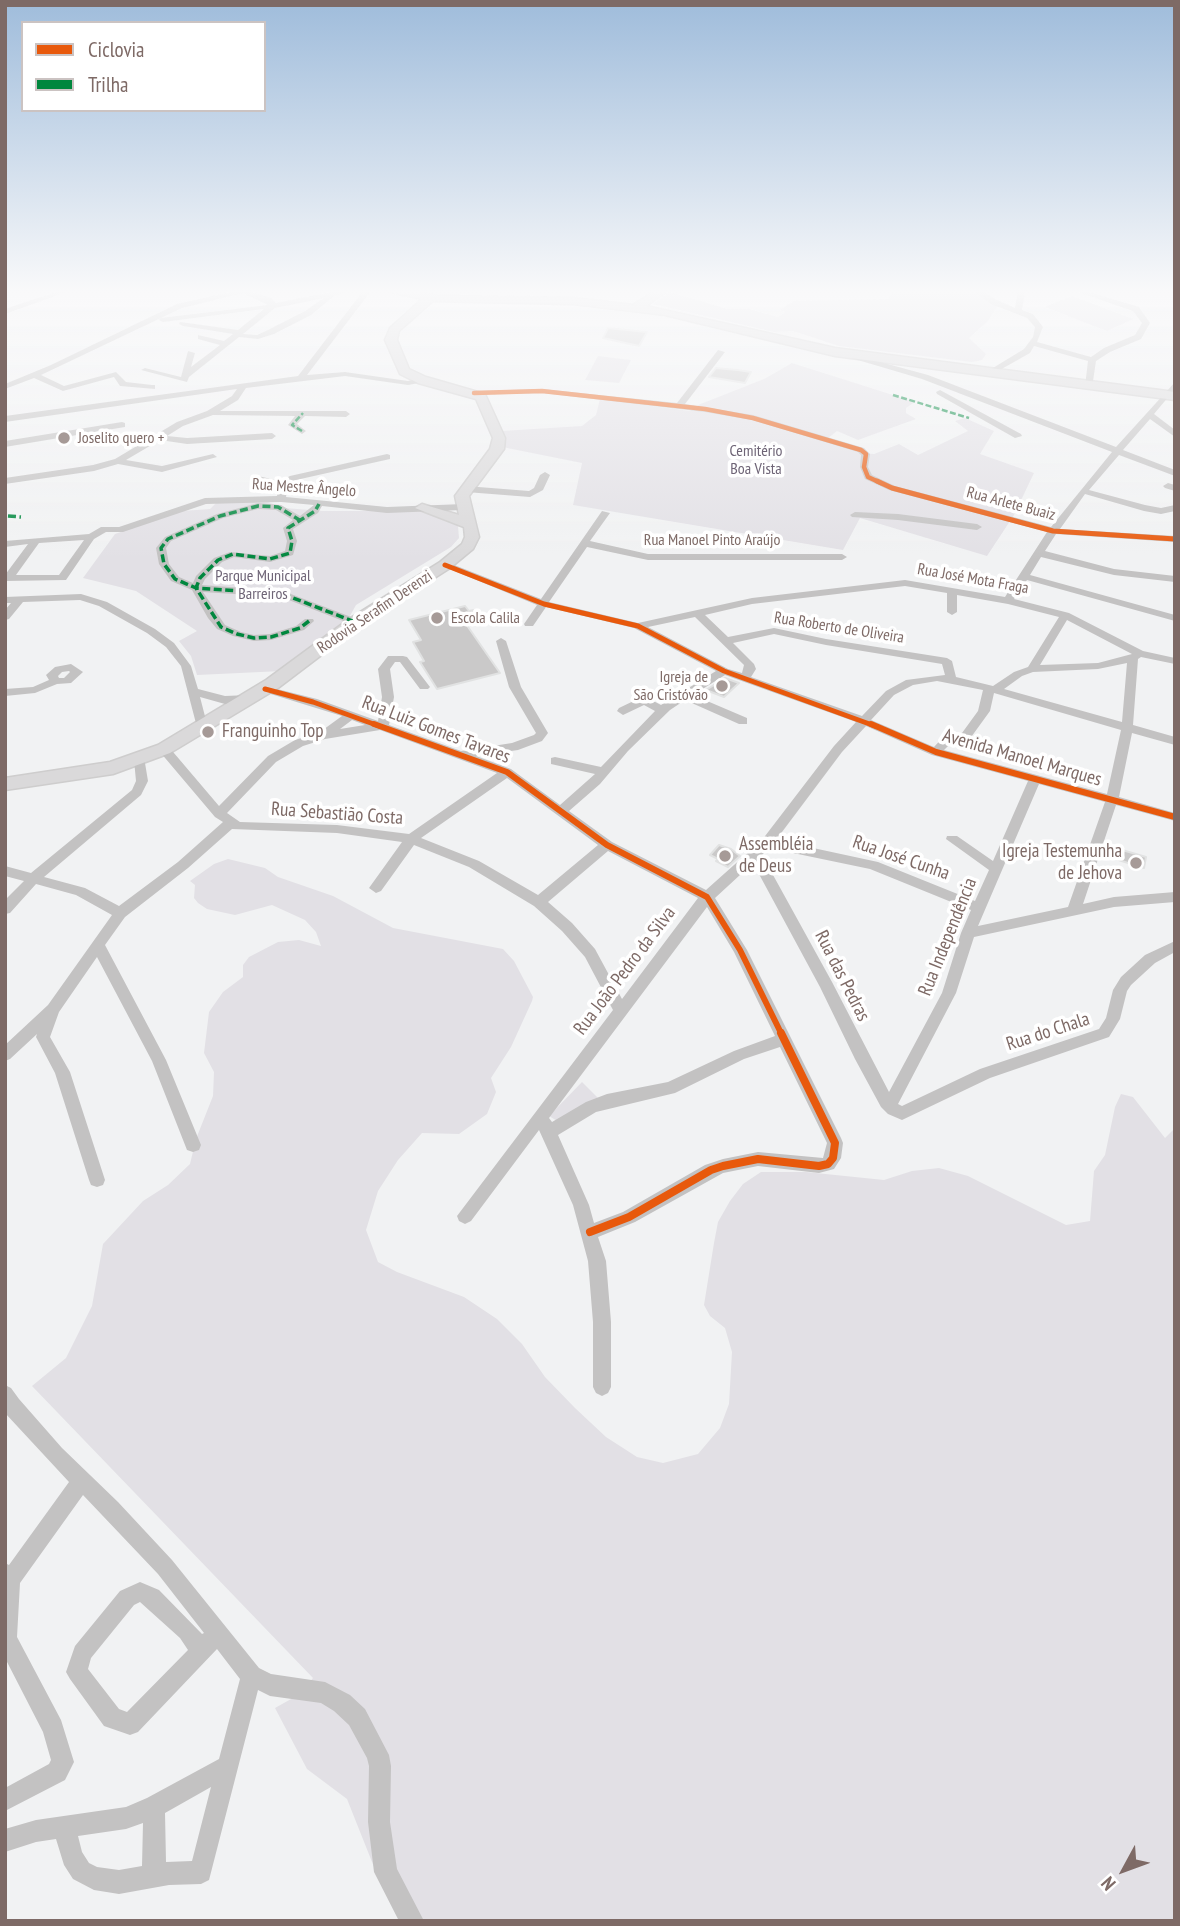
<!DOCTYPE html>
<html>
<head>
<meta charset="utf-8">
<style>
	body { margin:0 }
	#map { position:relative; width:1180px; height:1926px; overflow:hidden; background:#f1f2f3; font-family:"PT Sans Narrow",sans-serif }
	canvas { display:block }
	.frame { position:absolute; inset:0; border:7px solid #7e6a66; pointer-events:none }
	.legend { position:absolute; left:21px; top:21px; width:245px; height:91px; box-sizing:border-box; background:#fff; border:2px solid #cbc3c2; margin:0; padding:9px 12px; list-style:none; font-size:21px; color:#7e6a66 }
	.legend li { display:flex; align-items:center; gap:14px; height:35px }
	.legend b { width:35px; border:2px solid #cbc3c2 }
	.north { position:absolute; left:1089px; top:1835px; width:70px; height:70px; -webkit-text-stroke:5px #fff; paint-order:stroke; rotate:229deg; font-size:19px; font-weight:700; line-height:28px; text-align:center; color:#7e6a66 }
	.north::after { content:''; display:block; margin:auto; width:24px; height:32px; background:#7e6a66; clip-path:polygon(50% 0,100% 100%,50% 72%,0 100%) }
</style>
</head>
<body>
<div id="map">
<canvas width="1180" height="1926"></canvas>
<div class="frame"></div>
<ul class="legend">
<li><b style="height:9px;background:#e8590c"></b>Ciclovia</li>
<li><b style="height:9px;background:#00873e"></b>Trilha</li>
</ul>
<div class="north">N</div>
</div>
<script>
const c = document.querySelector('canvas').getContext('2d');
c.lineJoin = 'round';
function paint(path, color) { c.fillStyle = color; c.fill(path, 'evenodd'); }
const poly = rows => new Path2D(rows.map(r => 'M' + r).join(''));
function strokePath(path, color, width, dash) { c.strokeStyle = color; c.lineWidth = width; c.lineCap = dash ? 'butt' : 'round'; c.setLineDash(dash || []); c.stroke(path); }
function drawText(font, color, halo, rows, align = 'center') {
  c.font = font + ' "PT Sans Narrow",sans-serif'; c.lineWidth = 7; c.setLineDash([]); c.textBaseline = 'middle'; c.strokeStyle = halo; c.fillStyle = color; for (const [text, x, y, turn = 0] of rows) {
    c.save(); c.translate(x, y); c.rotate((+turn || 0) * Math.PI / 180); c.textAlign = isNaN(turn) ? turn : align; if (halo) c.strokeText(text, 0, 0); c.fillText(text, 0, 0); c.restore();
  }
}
paint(poly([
	[894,291,976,291,998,306,987,322,969,338,986,354,982,360,972,362,839,346,793,331,774,332,653,304,670,292,727,309,749,309,778,317,785,312,780,310,794,301,888,299],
	[1072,296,1133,319,1107,331,1045,307],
	[598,356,631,360,619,383,585,380],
	[792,363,915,402,906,408,906,413,916,419,858,440,837,431,827,439,861,453,874,454,899,444,918,455,968,431,955,421,965,418,994,431,980,454,1034,473,1014,515,987,556,860,518,843,550,573,505,582,463,502,447,501,431,582,426,596,415,600,399,690,411,698,405,764,379],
	[217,502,268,502,285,508,323,511,425,511,453,521,458,526,459,538,451,547,356,605,346,623,282,671,197,675,191,656,179,641,197,631,136,591,83,578,115,534,181,511,210,509],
	[228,859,265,868,278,877,333,896,393,928,503,949,514,961,533,997,532,1001,511,1047,491,1078,496,1092,487,1114,459,1134,422,1133,398,1160,378,1191,366,1230,378,1262,397,1272,464,1297,497,1319,522,1344,545,1377,575,1408,606,1437,637,1457,663,1463,698,1454,720,1428,729,1404,732,1352,725,1328,710,1316,704,1305,714,1243,718,1222,730,1201,743,1184,761,1172,806,1172,884,1180,912,1171,939,1168,968,1176,1066,1225,1090,1221,1094,1171,1105,1155,1115,1107,1121,1094,1133,1097,1165,1138,1175,1128,1175,1921,413,1921,376,1872,347,1799,307,1769,275,1708,300,1694,313,1678,32,1386,66,1358,92,1306,103,1244,143,1201,168,1185,190,1164,196,1139,213,1096,214,1072,204,1053,209,1012,223,992,243,977,243,965,249,957,278,942,299,940,321,946,316,932,305,920,272,905,235,915,207,909,198,903,194,898,195,885,190,881,214,864],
	[582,1082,598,1098,559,1122,549,1116]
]), '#e2e0e5');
const building = poly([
	[608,328,647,332,639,346,603,338,608,328],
	[716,368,738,370,751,372,745,383,709,377,716,368],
	[465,606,469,611,474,610,481,620,466,624,500,673,437,689,420,662,424,661,413,642,421,640,409,620,465,606],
	[725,678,739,683,724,697,706,690,725,678],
	[719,845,731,849,740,856,728,867,716,861,718,859,710,855,719,845],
	[1112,847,1146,857,1144,868,1109,857,1112,847]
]);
paint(building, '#cac9c9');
strokePath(building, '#e1e2e2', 2);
const secondary = poly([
	[387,291,410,291,440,296,573,298,633,305,655,291,667,291,646,306,835,348,1175,392,1175,400,835,356,665,315,573,304,433,301,399,331,397,340,409,369,426,377,485,394,505,438,504,449,469,496,479,537,473,549,450,568,361,625,278,688,170,753,113,774,5,790,5,778,110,762,158,745,266,680,349,619,440,562,462,544,465,537,464,527,415,508,422,504,459,515,455,496,490,449,493,438,476,399,418,383,400,374,385,340,390,328,422,299,387,291]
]);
strokePath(secondary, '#cecdcd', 3);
paint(poly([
	[59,291,69,291,5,314,5,309,59,291],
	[235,291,249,291,271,298,276,303,336,291,350,291,334,296,311,315,274,334,258,339,239,337,189,377,187,382,141,370,145,368,181,377,188,351,195,353,191,367,220,345,198,339,198,335,224,341,233,334,183,326,179,324,180,322,238,330,264,309,163,322,159,320,160,318,268,305,243,293,182,308,41,375,64,386,116,372,126,382,152,385,155,385,155,389,120,386,114,377,63,391,34,378,5,389,5,384,51,365,177,304,235,291],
	[324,298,305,311,268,330,257,335,243,334,275,308,324,298],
	[363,291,371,291,307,375,345,372,408,381,422,378,426,380,425,382,408,385,345,376,246,388,238,400,220,411,346,411,350,414,346,417,305,416,297,424,306,431,302,434,288,425,295,416,213,415,183,426,167,436,187,438,272,433,276,436,272,439,187,444,160,440,126,460,162,466,213,454,217,457,162,472,118,464,94,471,5,484,5,478,93,465,115,459,177,422,207,411,232,396,237,389,5,422,5,416,298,376,363,291],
	[974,291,983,291,997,300,1015,308,1018,291,1025,291,1022,310,1033,314,1043,327,1037,342,1091,357,1104,348,1135,335,1142,323,1133,311,1075,291,1085,291,1139,307,1150,323,1141,339,1110,352,1096,361,1092,388,1085,386,1088,361,1034,346,1030,353,991,375,988,375,988,371,1024,349,1033,337,1035,327,1027,318,991,304,974,291],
	[718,350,725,352,685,404,753,415,864,448,870,454,868,467,872,475,895,486,1051,527,1112,452,922,379,851,358,851,354,928,375,1116,447,1175,382,1175,389,1154,414,1175,430,1175,437,1150,419,1123,450,1175,470,1175,476,1119,455,1089,490,1145,505,1161,508,1175,505,1175,511,1161,514,1144,511,1085,494,1060,529,1175,536,1175,542,1056,534,1045,551,1114,569,1175,576,1175,582,1114,575,1041,557,1030,575,1175,615,1175,621,1027,580,1014,599,1069,613,1143,651,1175,658,1175,664,1141,657,1138,659,1133,725,1175,737,1175,745,1132,733,1119,797,1175,813,1175,821,1116,805,1083,904,1114,897,1175,892,1175,902,1114,907,974,937,956,993,898,1104,902,1106,980,1069,1099,1029,1106,1018,1113,990,1121,977,1145,955,1175,941,1175,952,1155,963,1131,985,1127,991,1120,1019,1109,1037,990,1078,902,1120,888,1114,881,1107,855,1059,820,987,753,863,715,898,747,950,841,1138,843,1143,841,1158,834,1169,819,1173,758,1166,723,1173,635,1222,598,1237,606,1261,611,1322,611,1387,608,1393,602,1396,596,1393,593,1387,593,1322,588,1261,573,1205,539,1130,471,1221,465,1224,459,1221,457,1216,613,1010,585,957,562,931,534,906,469,867,414,845,381,891,376,893,369,888,402,842,337,833,232,829,188,868,125,917,105,945,166,1060,201,1145,199,1150,193,1152,187,1150,152,1061,97,957,59,1012,50,1037,70,1072,105,1180,103,1185,97,1187,91,1185,89,1180,55,1073,36,1037,37,1034,10,1059,5,1061,5,1045,48,1005,112,915,76,895,36,884,10,913,5,914,5,900,24,881,5,876,5,866,31,873,132,790,136,781,134,760,140,756,144,757,148,781,141,795,44,877,85,888,119,906,178,862,223,822,215,817,160,752,160,746,168,746,219,806,268,756,295,740,320,732,342,716,261,691,259,689,265,686,317,699,378,721,382,697,378,669,388,656,403,656,407,657,430,687,428,689,420,689,400,662,395,662,390,669,394,697,389,725,461,751,512,743,534,735,536,733,509,687,496,641,501,638,506,641,521,687,548,733,542,741,518,750,476,756,511,769,560,805,595,774,551,764,551,758,555,757,601,767,655,711,644,705,623,715,617,711,619,708,644,696,661,705,716,671,634,628,546,607,533,626,525,626,524,624,537,605,440,565,449,563,541,599,602,511,610,513,590,541,648,554,842,554,847,557,842,560,648,560,587,547,549,602,638,623,752,598,905,580,1005,597,1047,532,889,490,865,479,860,467,861,455,858,452,752,420,705,412,542,393,474,395,470,393,474,391,542,389,677,403,718,350],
	[905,586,947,593,947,612,952,615,957,612,957,595,1008,604,1059,617,1028,667,1014,672,993,686,956,677,952,661,947,658,826,639,774,628,728,637,705,615,752,604,905,586],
	[695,617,744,665,742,673,728,669,648,627,695,617],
	[1067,620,1132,654,1098,663,1040,665,1067,620],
	[774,634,826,645,942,664,945,675,906,680,886,691,862,716,751,677,756,669,754,664,733,643,774,634],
	[1127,663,1122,722,1004,689,1022,676,1033,672,1098,669,1127,663],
	[725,675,856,722,834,746,762,840,706,890,612,842,569,811,600,784,628,751,670,710,685,700,739,724,747,724,747,718,693,695,725,675],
	[937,681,983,690,978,711,962,733,946,734,934,747,871,720,894,695,913,685,937,681],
	[994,693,1121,730,1107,794,944,750,953,741,969,740,990,711,994,693],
	[352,720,365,725,340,729,352,720],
	[866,726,932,755,1028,781,993,861,957,836,947,836,946,839,989,870,975,901,878,862,776,840,842,752,866,726],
	[380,730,497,773,409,834,337,825,240,822,227,813,276,762,303,746,325,739,380,730],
	[507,778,598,845,538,895,479,861,421,838,507,778],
	[1039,784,1105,802,1068,907,978,926,1039,784],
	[769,848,870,869,971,910,961,933,942,993,889,1092,832,982,762,855,769,848],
	[608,851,698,898,622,999,595,949,572,923,548,902,608,851],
	[707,907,734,952,775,1036,734,1051,668,1082,607,1094,586,1102,552,1122,549,1118,707,907],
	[780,1047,827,1143,823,1158,758,1152,723,1159,705,1165,623,1212,594,1223,589,1205,558,1135,596,1112,675,1093,744,1059,780,1047],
	[940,390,1021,434,1022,436,1015,438,937,394,936,392,940,390],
	[122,422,125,423,125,427,5,447,5,441,122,422],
	[387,454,390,455,390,459,296,480,288,483,286,497,387,507,463,504,468,507,463,510,387,513,322,506,318,513,293,529,297,541,293,555,270,562,234,557,222,562,205,579,202,585,283,591,359,620,359,624,351,624,281,597,203,592,225,625,241,632,254,635,270,634,296,626,305,619,313,619,314,621,304,630,271,640,254,641,233,636,217,629,208,618,192,590,171,581,159,564,156,548,165,537,217,514,258,503,281,505,300,516,314,505,281,502,206,504,123,532,106,532,94,539,66,580,5,581,5,575,28,544,5,547,5,541,89,534,101,527,119,527,205,498,277,496,279,487,258,480,258,476,280,481,290,476,387,454],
	[258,509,276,510,293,520,283,528,287,541,285,551,270,556,230,552,214,558,196,576,193,583,179,577,169,564,166,548,171,541,223,518,258,509],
	[84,540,59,575,16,575,39,543,84,540],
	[545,472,550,475,543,490,530,497,466,492,461,489,466,486,529,491,534,488,540,475,545,472],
	[1168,483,1175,485,1175,491,1165,488,1163,486,1168,483],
	[855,512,898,514,977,524,982,527,977,530,898,520,852,517,850,515,855,512],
	[81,594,107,602,155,629,174,643,191,666,198,689,225,696,249,695,255,699,249,703,225,704,200,697,208,728,202,732,198,731,181,666,166,647,147,633,99,606,80,600,23,602,9,619,5,620,5,610,11,603,5,603,5,597,81,594],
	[71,664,83,672,71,683,57,684,35,693,5,696,5,689,33,687,49,680,46,675,55,667,71,664],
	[69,671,70,672,64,678,59,678,58,676,62,672,69,671],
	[5,1385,11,1388,19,1399,62,1448,118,1502,172,1560,259,1668,271,1674,325,1682,350,1695,365,1709,389,1755,391,1766,390,1822,397,1869,424,1921,399,1921,374,1872,368,1822,369,1766,367,1758,349,1725,334,1711,321,1703,270,1696,258,1690,209,1880,201,1884,169,1885,119,1894,94,1890,73,1879,64,1865,56,1839,36,1842,5,1852,5,1829,36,1820,126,1807,147,1798,219,1759,240,1679,217,1649,138,1732,130,1735,104,1726,70,1679,66,1672,75,1646,120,1591,140,1582,159,1590,202,1634,204,1633,158,1574,83,1495,20,1583,17,1637,61,1720,74,1762,65,1780,5,1811,5,1788,49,1764,51,1760,43,1732,5,1658,5,1563,9,1565,69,1482,5,1413,5,1385],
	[140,1602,180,1638,188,1650,127,1712,119,1709,88,1669,91,1658,134,1605,140,1602],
	[211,1787,192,1861,166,1862,165,1813,211,1787],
	[143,1823,142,1866,119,1870,97,1867,89,1863,82,1852,78,1836,126,1829,143,1823]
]), '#c3c2c2');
paint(secondary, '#dad9da');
strokePath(poly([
	[893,395,969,418],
	[302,431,292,425,303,413]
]), '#00873e', 2.5, [6, 2.5]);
strokePath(poly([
	[8,516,21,517],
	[301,521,278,507,258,506,220,516,168,539,161,548,164,564,175,579,196,588,283,594,355,622],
	[309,621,300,628,271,637,254,638,237,634,221,627,196,588,200,578,218,560,233,554,270,559,290,553,292,541,288,528,315,511,319,504]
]), '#00873e', 3.5, [8, 3.5]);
strokePath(poly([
	[474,393,542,391,705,409,753,418,861,450,866,454,864,467,868,477,881,483]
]), '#e8590c', 4.5);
strokePath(poly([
	[877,481,892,488,1053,531,1175,539],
	[445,565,544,604,638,626,724,671,875,726],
	[265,689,313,702,379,726]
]), '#e8590c', 5);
strokePath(poly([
	[374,724,507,772,607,845,707,897,740,950,782,1035],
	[871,724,936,752,1175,817]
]), '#e8590c', 6);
strokePath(poly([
	[590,1232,629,1217,711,1170,723,1166,758,1159,819,1166,828,1164,833,1158,835,1143,781,1033]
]), '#e8590c', 8);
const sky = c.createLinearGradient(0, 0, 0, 560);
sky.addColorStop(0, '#9fbcdb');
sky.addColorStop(0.52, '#f9f9fa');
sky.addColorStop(1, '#f9f9fa00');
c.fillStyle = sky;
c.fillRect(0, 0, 1180, 560);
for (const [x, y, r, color] of [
	[64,438,7,"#a69a97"],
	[437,618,7,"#a69a97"],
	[722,686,7,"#a69a97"],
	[208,732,7,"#a69a97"],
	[725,856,7,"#a69a97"],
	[1136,863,7,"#a69a97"]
]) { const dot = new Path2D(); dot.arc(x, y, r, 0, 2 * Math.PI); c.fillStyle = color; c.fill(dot); strokePath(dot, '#fff', 2.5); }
drawText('16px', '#7e6a66', '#fff', [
	["Joselito quero +",78,438],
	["Escola Calila",451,618],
	["Igreja de",708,677,"right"],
	["São Cristóvão",708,695,"right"]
], 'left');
drawText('16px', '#6e6476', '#fff', [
	["Cemitério",756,451],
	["Boa Vista",756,469],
	["Parque Municipal",263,576],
	["Barreiros",263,594]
]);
drawText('16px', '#7e6a66', '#fff', [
	["Rua Mestre Ângelo",304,488,4],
	["Rua Arlete Buaiz",1011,504,15],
	["Rua Manoel Pinto Araújo",712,540],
	["Rua José Mota Fraga",973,579,10],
	["Rodovia Serafim Derenzi",375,612,-34],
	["Rua Roberto de Oliveira",839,628,9]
]);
drawText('19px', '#7e6a66', '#fff', [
	["Rua Luiz Gomes Tavares",436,730,21],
	["Avenida Manoel Marques",1022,758,16],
	["Rua Sebastião Costa",337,814,4],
	["Rua José Cunha",901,858,19],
	["Rua Independência",948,937,-68],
	["Rua João Pedro da Silva",625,971,-53],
	["Rua das Pedras",842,976,63],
	["Rua do Chala",1048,1032,-18]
]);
drawText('19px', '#7e6a66', '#fff', [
	["Franguinho Top",222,732],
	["Assembléia",739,845],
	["de Deus",739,867],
	["Igreja Testemunha",1122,852,"right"],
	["de Jehova",1122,874,"right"]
], 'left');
</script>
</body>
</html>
